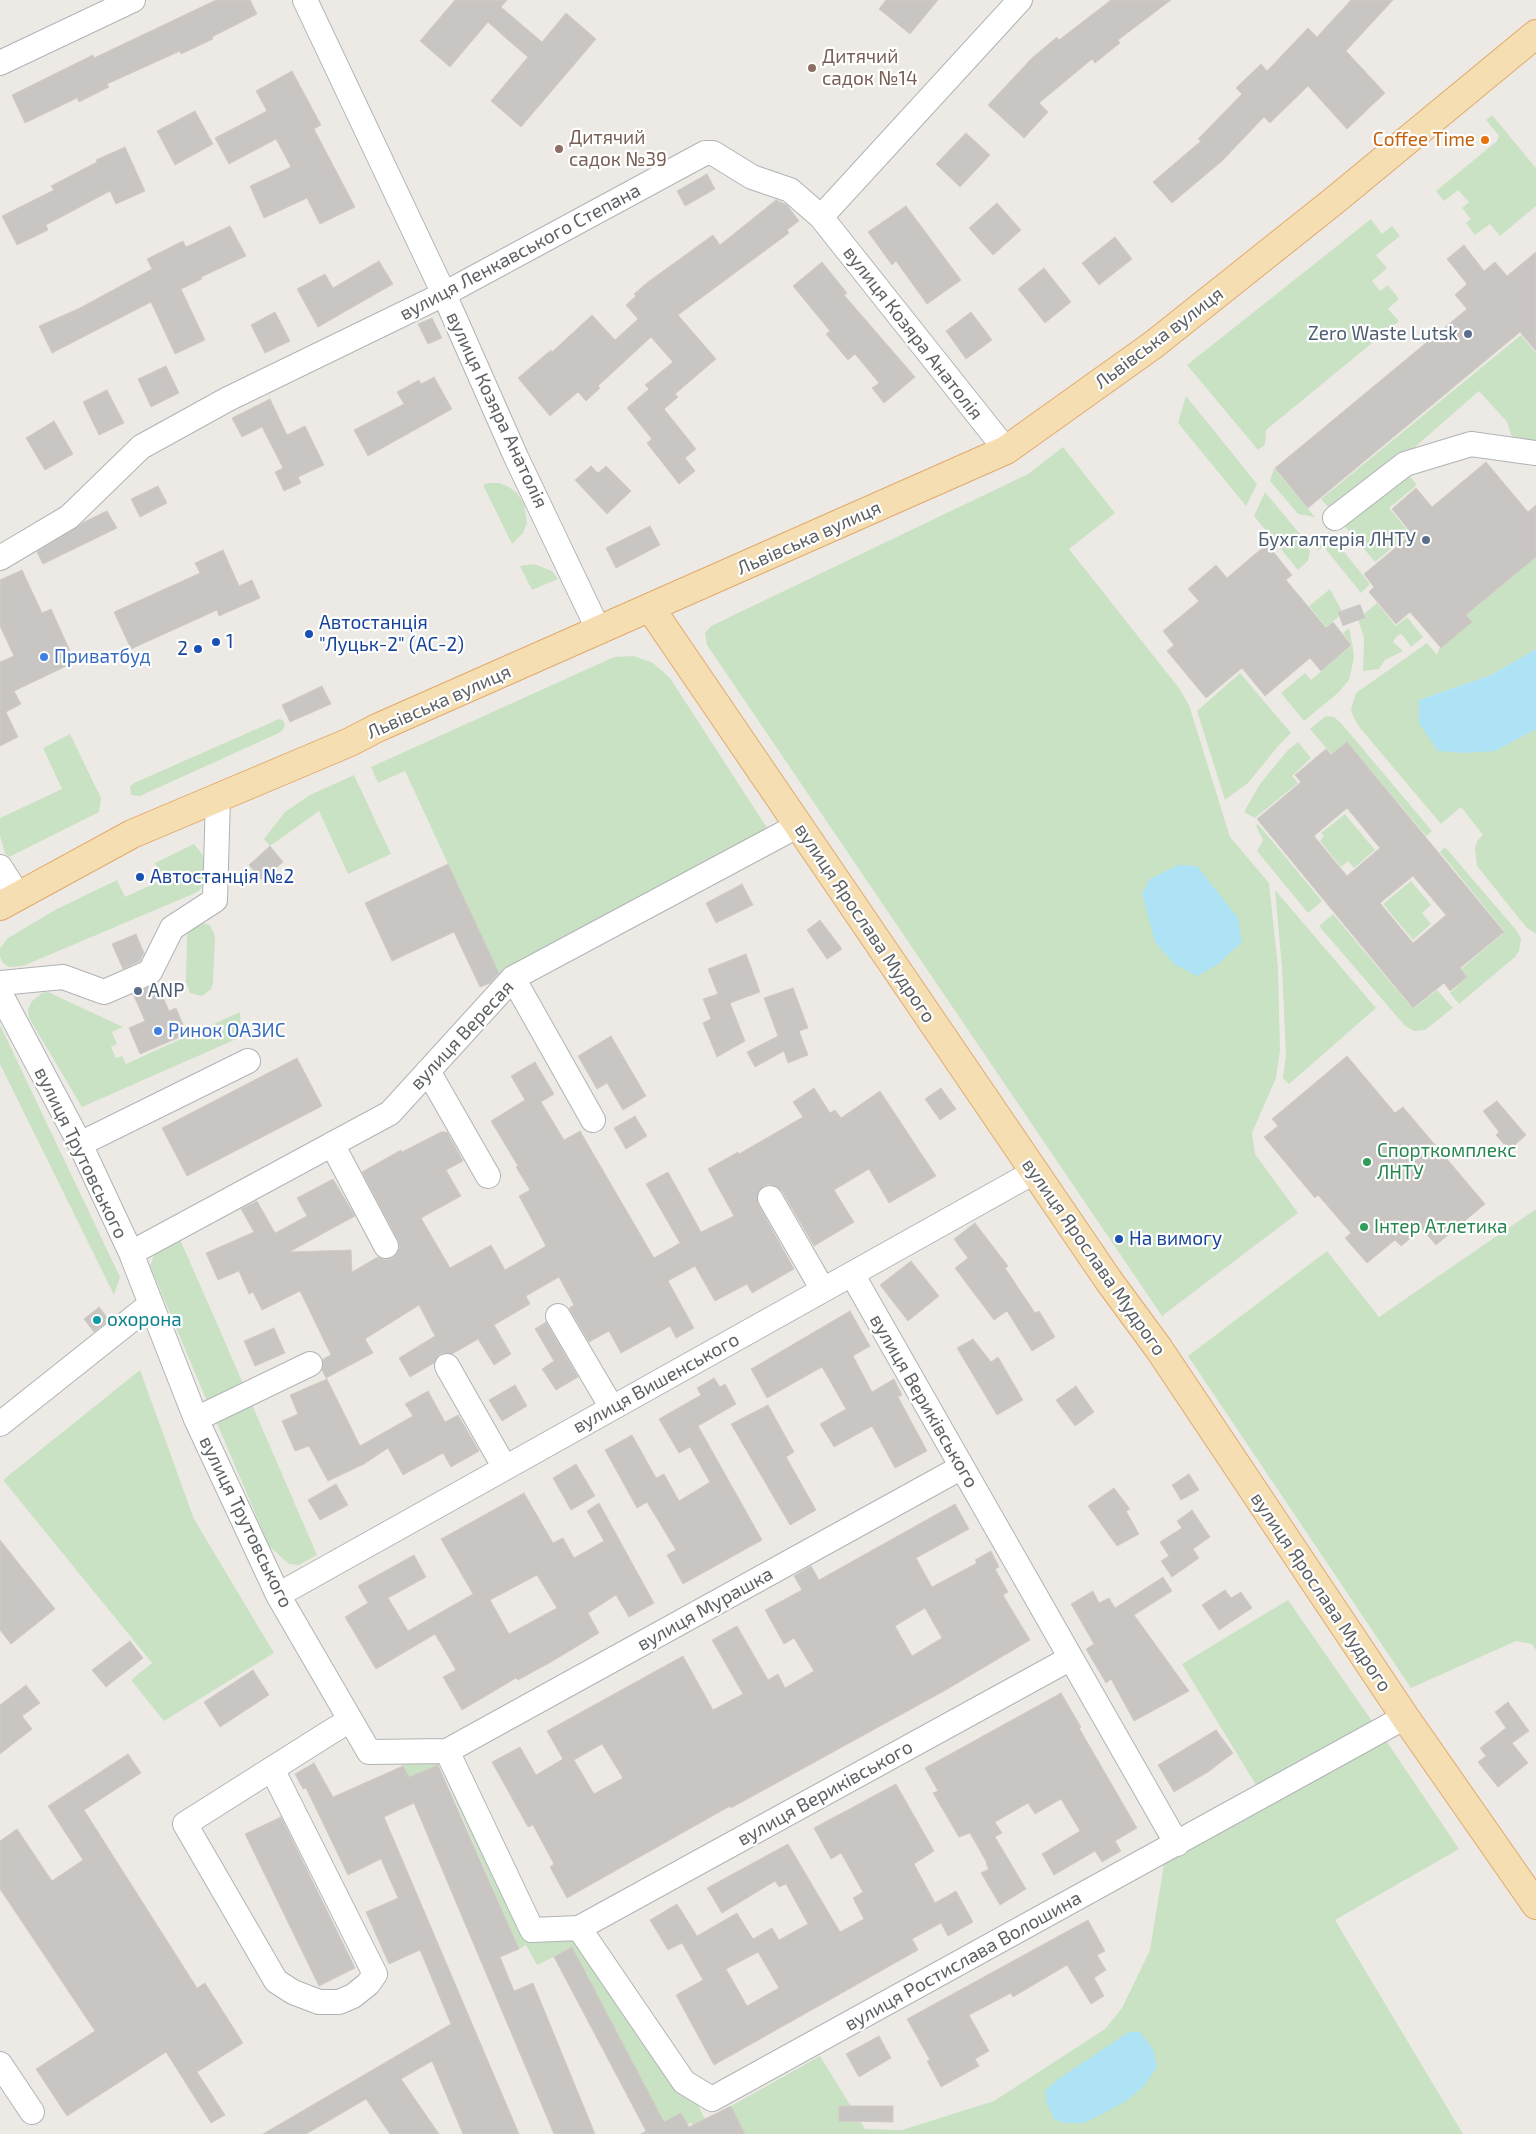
<!DOCTYPE html>
<html>
<head>
<meta charset="utf-8">
<style>
	body { margin:0 }
	canvas { display:block; background:#edeae5 }
</style>
</head>
<body>
<canvas width="1536" height="2134"></canvas>
<script>
const c = document.querySelector('canvas').getContext('2d');
c.lineJoin = 'round';
function paint(path, color) { c.fillStyle = color; c.fill(path, 'evenodd'); }
const poly = rows => new Path2D(rows.map(r => 'M' + r).join(''));
function strokePath(path, color, width, dash) { c.strokeStyle = color; c.lineWidth = width; c.lineCap = dash ? 'butt' : 'round'; c.setLineDash(dash || []); c.stroke(path); }
function drawText(font, color, halo, rows, align = 'center') {
  c.font = font + ' "Exo 2",sans-serif'; c.lineWidth = 4.5; c.setLineDash([]); c.textBaseline = 'middle'; c.strokeStyle = halo; c.fillStyle = color; for (const [text, x, y, turn = 0] of rows) {
    c.save(); c.translate(x, y); c.rotate((+turn || 0) * Math.PI / 180); c.textAlign = isNaN(turn) ? turn : align; if (halo) c.strokeText(text, 0, 0); c.fillText(text, 0, 0); c.restore();
  }
}
paint(poly([
	[1492,115,1536,168,1536,206,1500,236,1490,224,1475,235,1466,223,1471,219,1462,208,1469,202,1458,190,1444,201,1436,191,1497,141,1499,136,1486,120],
	[1371,219,1382,234,1392,226,1400,236,1376,255,1387,268,1372,281,1380,291,1388,285,1399,299,1388,309,1399,321,1266,430,1265,445,1258,450,1187,365],
	[1521,335,1536,353,1536,443,1517,441,1511,435,1507,422,1479,391,1407,454,1331,510,1321,499],
	[1186,396,1257,484,1246,506,1178,423],
	[1063,447,1115,513,1069,549,1179,688,1189,705,1230,837,1269,883,1278,968,1280,1051,1276,1078,1252,1133,1255,1154,1298,1213,1162,1316,707,645,705,633,711,626,1028,474],
	[1274,468,1315,517,1298,514,1270,481],
	[1406,471,1417,485,1389,508,1410,533,1375,562,1342,523],
	[488,483,499,483,509,487,517,493,524,504,527,523,523,533,512,544,483,485],
	[1265,492,1300,534,1310,551,1308,561,1298,570,1254,516],
	[1328,532,1370,584,1361,593,1324,547,1316,551],
	[1536,557,1536,649,1491,675,1419,700,1495,751,1536,729,1536,934,1526,927,1477,866,1475,849,1477,841,1483,835,1461,807,1441,824,1360,728,1353,716,1351,709,1356,693,1427,643,1437,655,1439,649,1472,622,1467,615],
	[534,564,552,571,558,579,532,590,520,566],
	[1330,589,1343,613,1326,627,1309,606],
	[1377,603,1396,626,1407,617,1423,637,1411,647,1405,638,1401,634,1397,636,1393,642,1403,651,1385,660,1379,669,1363,671,1364,638,1358,619],
	[1349,628,1353,648,1354,658,1349,680,1338,693,1304,721,1281,693,1305,673,1311,680,1352,645,1343,633],
	[634,656,653,663,670,678,769,831,501,978,405,771,378,783,371,767,614,657],
	[1240,673,1291,733,1279,745,1248,783,1225,800,1197,711],
	[1326,716,1334,717,1341,723,1432,831,1426,836,1347,742,1332,755,1310,729],
	[279,719,283,720,285,725,281,732,140,796,131,795,130,786,134,783],
	[70,734,101,798,99,812,9,857,5,853,0,836,0,818,62,789,43,748],
	[1298,742,1311,758,1292,776,1298,783,1255,818,1244,812,1260,784,1288,750],
	[354,775,391,854,348,874,319,811,270,846,264,839,285,812,310,795],
	[1345,814,1375,850,1354,868,1348,861,1341,867,1320,841,1324,836,1321,833],
	[1258,824,1322,901,1308,913,1257,851,1263,840,1256,826],
	[194,844,203,855,207,867,205,881,200,890,193,894,23,966,9,967,3,963,0,957,0,948,8,938,55,910,117,880,125,897,162,880,155,863],
	[1445,847,1517,931,1521,939,1519,951,1515,957,1459,1004,1450,993,1467,977,1461,969,1505,932,1440,852],
	[1411,881,1431,905,1422,913,1431,924,1413,940,1383,904],
	[1275,890,1376,1008,1289,1084,1283,1078,1286,1055,1282,968],
	[1333,914,1413,1009,1437,990,1453,1008,1425,1030,1414,1031,1405,1026,1319,926],
	[199,922,210,925,215,936,213,983,211,989,202,996,190,993,186,982,187,935,189,929],
	[48,992,123,1027,112,1032,117,1044,111,1047,116,1058,122,1056,126,1064,240,1012,241,1037,82,1107,29,1018,28,1010,31,1002,42,993],
	[0,1025,120,1277,114,1295,0,1064],
	[1536,1209,1536,1650,1532,1644,1516,1641,1411,1688,1188,1356,1327,1251,1379,1317],
	[179,1237,246,1390,209,1406,150,1266,154,1255,165,1244],
	[140,1370,194,1519,274,1653,164,1721,131,1680,152,1663,3,1480],
	[250,1400,317,1555,299,1565,289,1564,269,1546,214,1416],
	[1288,1600,1374,1724,1256,1785,1182,1664],
	[1385,1739,1459,1849,1335,1920,1463,2134,745,2134,731,2106,820,2056,865,2129,902,2130,994,2101,1105,2029,1122,2008,1150,1950,1164,1864,1269,1807],
	[414,1758,444,1758,528,1937,576,1934,692,2094,705,2119,693,2125,691,2123,687,2124,681,2113,664,2122,572,1948,537,1965,526,1945,519,1949,440,1765,409,1777,402,1764]
]), '#cae2c4');
paint(poly([
	[1536,649,1536,729,1495,751,1461,753,1438,751,1419,723,1419,700,1491,675],
	[1178,865,1197,866,1238,918,1242,942,1217,965,1197,976,1174,964,1155,942,1142,894,1150,879],
	[1129,2032,1140,2032,1153,2049,1157,2067,1144,2086,1125,2102,1084,2123,1065,2123,1055,2120,1047,2103,1045,2091,1057,2080]
]), '#aee3f5');
const building = poly([
	[216,0,250,0,257,14,212,37,213,39,181,54,180,51,107,84,109,87,79,102,77,98,25,123,12,95,93,55,94,58,216,0],
	[455,0,507,0,501,7,542,42,566,13,596,39,521,127,491,101,528,57,508,40,488,22,450,67,420,41,455,0],
	[886,0,938,0,910,34,879,9,886,0],
	[1111,0,1171,0,1118,40,1120,43,1095,63,1092,59,1039,103,1048,112,1024,138,988,105,1032,58,1057,37,1059,40,1111,0],
	[1351,0,1393,0,1346,51,1385,93,1347,129,1308,86,1270,123,1264,117,1222,161,1172,203,1153,182,1201,141,1198,139,1242,94,1236,88,1261,64,1267,71,1308,28,1317,37,1351,0],
	[292,71,321,125,314,129,355,207,320,224,307,198,264,218,250,186,291,167,276,139,229,164,215,138,267,111,256,91,292,71],
	[195,111,213,144,175,165,157,131,195,111],
	[966,133,990,155,960,187,936,164,966,133],
	[125,147,145,191,116,204,110,191,46,225,48,230,17,245,2,216,54,190,51,186,97,162,96,160,125,147],
	[707,174,715,189,685,206,677,191,707,174],
	[776,200,787,205,799,221,787,230,789,233,678,315,716,359,675,394,678,397,664,409,696,449,685,458,695,471,679,484,647,443,652,439,627,408,649,389,645,385,673,362,651,337,598,386,600,388,586,401,578,392,550,416,518,378,551,350,552,352,592,315,615,340,638,319,626,305,636,296,634,294,648,282,713,235,720,245,776,200],
	[997,203,1021,230,993,255,969,228,997,203],
	[906,206,961,280,927,304,896,261,892,265,868,232,906,206],
	[230,226,246,256,201,277,202,279,181,289,205,340,175,354,151,302,52,353,39,326,78,309,152,269,147,259,183,241,186,247,230,226],
	[1115,237,1132,259,1099,285,1082,263,1115,237],
	[1464,245,1484,271,1495,262,1507,276,1536,252,1536,351,1520,332,1308,508,1275,468,1467,309,1455,295,1467,284,1447,259,1464,245],
	[379,261,393,284,318,327,297,289,325,274,333,288,379,261],
	[822,262,847,293,844,295,915,377,884,403,872,388,879,383,855,354,848,360,826,334,830,331,793,286,822,262],
	[1044,268,1071,302,1045,323,1018,289,1044,268],
	[275,312,290,341,265,353,251,325,275,312],
	[971,312,992,340,966,359,946,331,971,312],
	[432,318,442,338,428,344,418,324,432,318],
	[166,366,179,393,151,407,138,379,166,366],
	[434,377,452,409,368,456,354,430,404,404,397,392,419,380,421,384,434,377],
	[107,390,124,423,99,435,83,402,107,390],
	[270,399,287,435,305,426,324,465,298,477,301,483,284,491,275,472,283,468,262,427,242,437,232,418,270,399],
	[54,421,73,454,45,470,26,438,54,421],
	[1486,462,1528,512,1536,505,1536,557,1466,615,1472,622,1441,648,1410,612,1396,624,1369,592,1374,587,1364,574,1412,534,1392,509,1416,488,1432,507,1486,462],
	[591,466,598,473,606,466,631,491,607,514,575,480,591,466],
	[158,486,167,503,140,517,131,499,158,486],
	[107,511,117,528,43,564,37,552,84,522,107,511],
	[650,526,660,545,616,568,606,548,650,526],
	[1267,544,1292,575,1286,580,1326,628,1333,622,1351,645,1321,671,1310,658,1265,696,1242,668,1206,698,1167,651,1174,645,1163,631,1199,601,1188,589,1216,565,1227,578,1267,544],
	[223,550,239,586,252,580,260,598,219,616,217,610,131,649,114,612,200,573,195,563,223,550],
	[22,570,42,613,51,609,75,662,14,691,21,704,6,712,18,737,0,746,0,662,14,656,0,626,0,580,22,570],
	[322,686,331,704,290,722,282,705,322,686],
	[1347,742,1504,932,1460,968,1467,977,1450,991,1444,983,1413,1008,1257,819,1301,782,1295,775,1326,749,1331,755,1347,742],
	[1347,808,1380,848,1347,876,1314,836,1347,808],
	[1413,876,1446,915,1413,943,1380,903,1413,876],
	[270,846,283,862,262,880,249,865,270,846],
	[448,864,499,973,490,983,480,987,454,932,392,961,365,903,448,864],
	[742,884,753,905,716,923,706,903,742,884],
	[820,920,842,949,827,959,807,930,820,920],
	[136,934,144,953,140,961,123,969,112,944,136,934],
	[746,954,760,992,730,1003,745,1041,717,1057,703,1023,711,1019,703,999,718,994,708,969,746,954],
	[157,983,169,1011,176,1008,187,1034,140,1054,129,1028,145,1021,133,994,157,983],
	[793,988,808,1028,799,1031,808,1055,788,1063,784,1051,755,1067,747,1052,778,1036,764,998,793,988],
	[611,1036,646,1096,623,1110,607,1083,597,1089,578,1056,611,1036],
	[1347,1056,1395,1113,1403,1107,1485,1204,1436,1245,1422,1229,1401,1246,1395,1240,1367,1263,1345,1238,1351,1233,1318,1195,1315,1198,1264,1137,1278,1126,1272,1119,1347,1056],
	[297,1058,322,1106,187,1176,162,1128,297,1058],
	[535,1062,554,1094,541,1102,564,1140,580,1131,654,1258,680,1243,646,1184,668,1172,701,1232,734,1216,708,1169,738,1152,739,1154,803,1117,793,1102,814,1088,830,1113,835,1110,841,1118,880,1091,936,1176,889,1203,869,1169,834,1190,854,1222,814,1246,782,1191,770,1184,764,1186,758,1192,758,1204,794,1269,752,1293,747,1284,715,1301,695,1266,668,1281,694,1328,676,1338,670,1326,621,1353,609,1331,589,1342,569,1308,574,1305,559,1277,526,1296,530,1304,494,1325,511,1354,494,1365,478,1339,452,1354,440,1354,434,1363,410,1377,399,1358,435,1336,419,1305,365,1339,373,1353,326,1378,322,1370,323,1359,331,1355,300,1291,262,1310,253,1292,249,1294,239,1271,218,1280,206,1253,254,1232,241,1209,257,1201,275,1233,307,1216,297,1198,333,1179,355,1216,289,1252,351,1250,352,1272,378,1257,385,1260,393,1258,400,1247,398,1240,362,1172,401,1150,402,1152,441,1132,447,1132,463,1161,446,1170,461,1196,421,1218,450,1268,491,1245,505,1270,546,1246,519,1196,530,1190,516,1167,518,1166,491,1121,525,1100,511,1076,535,1062],
	[941,1088,956,1109,940,1120,925,1099,941,1088],
	[1497,1101,1526,1135,1509,1150,1496,1135,1499,1132,1483,1111,1497,1101],
	[635,1116,647,1136,626,1149,614,1128,635,1116],
	[975,1223,1008,1266,1005,1268,1035,1313,1039,1311,1055,1337,1032,1351,1007,1311,994,1320,955,1268,968,1258,954,1239,975,1223],
	[911,1261,939,1296,908,1321,880,1285,911,1261],
	[99,1307,109,1320,94,1332,84,1319,99,1307],
	[850,1311,870,1346,853,1356,872,1392,894,1379,902,1395,898,1397,927,1451,895,1468,872,1426,834,1447,820,1424,846,1409,822,1367,767,1398,751,1369,850,1311],
	[546,1322,578,1377,556,1390,542,1369,554,1361,535,1329,546,1322],
	[274,1328,285,1353,255,1366,244,1341,274,1328],
	[973,1339,991,1362,998,1357,1023,1400,997,1415,957,1348,973,1339],
	[714,1378,720,1387,725,1384,736,1404,698,1426,762,1540,683,1584,667,1555,676,1550,647,1502,637,1508,605,1450,632,1435,656,1478,664,1474,679,1501,710,1482,690,1447,679,1453,659,1419,701,1395,697,1388,714,1378],
	[327,1379,360,1446,413,1416,405,1404,428,1391,445,1422,458,1415,479,1451,451,1467,443,1453,403,1475,388,1448,364,1464,328,1481,309,1446,295,1451,282,1421,298,1414,290,1395,327,1379],
	[515,1385,527,1406,502,1421,489,1400,515,1385],
	[1076,1386,1094,1412,1075,1426,1056,1400,1076,1386],
	[768,1405,794,1452,786,1457,816,1510,790,1525,731,1424,768,1405],
	[576,1464,595,1496,571,1510,553,1478,576,1464],
	[1189,1474,1199,1490,1181,1500,1172,1485,1189,1474],
	[336,1484,348,1505,320,1520,308,1500,336,1484],
	[1114,1488,1130,1509,1126,1511,1139,1534,1117,1546,1088,1506,1114,1488],
	[524,1493,553,1543,563,1538,574,1558,604,1541,587,1511,599,1503,654,1603,629,1617,616,1595,588,1613,599,1633,551,1662,518,1680,516,1678,462,1710,443,1677,456,1670,435,1634,376,1669,345,1617,368,1603,358,1586,414,1555,426,1577,388,1598,408,1631,473,1594,441,1539,524,1493],
	[537,1575,557,1608,509,1634,490,1600,537,1575],
	[955,1504,969,1529,916,1558,932,1587,977,1563,975,1560,991,1551,999,1567,995,1569,1008,1592,1003,1595,1030,1640,944,1691,731,1808,730,1806,567,1898,550,1867,554,1864,533,1825,528,1827,492,1762,520,1747,536,1775,563,1759,547,1731,683,1656,713,1710,743,1694,712,1640,737,1626,768,1680,778,1674,785,1688,814,1671,794,1638,784,1644,765,1610,802,1590,794,1576,811,1566,819,1580,955,1504],
	[925,1608,942,1638,912,1656,895,1626,925,1608],
	[602,1744,623,1778,594,1794,574,1760,602,1744],
	[1192,1510,1210,1537,1193,1549,1199,1558,1172,1577,1161,1561,1169,1556,1160,1542,1182,1528,1177,1521,1192,1510],
	[0,1540,55,1609,11,1644,0,1630,0,1540],
	[1163,1577,1172,1591,1134,1615,1189,1691,1134,1721,1111,1679,1106,1683,1086,1649,1094,1644,1071,1604,1093,1591,1099,1603,1109,1598,1115,1608,1163,1577],
	[1225,1590,1231,1598,1241,1592,1252,1608,1219,1630,1202,1605,1225,1590],
	[130,1641,143,1658,106,1687,92,1670,130,1641],
	[253,1670,269,1695,220,1727,204,1702,253,1670],
	[26,1685,40,1703,22,1716,32,1729,0,1754,0,1705,26,1685],
	[1061,1693,1081,1727,1079,1728,1137,1828,1115,1841,1121,1851,1102,1862,1095,1851,1054,1875,1042,1854,1080,1831,1061,1799,1035,1814,1028,1803,995,1822,1002,1833,995,1837,1026,1889,1000,1905,981,1873,989,1869,986,1864,987,1863,970,1833,959,1837,933,1793,938,1791,925,1768,1061,1693],
	[1508,1702,1529,1731,1512,1743,1528,1763,1498,1787,1478,1762,1486,1756,1480,1748,1506,1728,1495,1712,1508,1702],
	[1216,1730,1233,1753,1208,1772,1174,1792,1158,1765,1216,1730],
	[128,1754,141,1773,84,1810,197,1988,205,1983,243,2043,197,2072,225,2115,211,2123,166,2052,67,2116,36,2069,95,2031,0,1889,0,1841,17,1829,52,1881,83,1860,48,1806,128,1754],
	[314,1763,333,1797,403,1766,409,1777,438,1765,519,1949,500,1957,514,1991,533,1983,595,2134,554,2134,414,1803,384,1817,519,2134,463,2134,432,2061,401,2079,439,2134,390,2134,366,2099,306,2134,263,2134,451,2024,420,1950,389,1964,366,1912,398,1898,381,1859,348,1875,306,1788,303,1789,295,1774,314,1763],
	[896,1784,934,1851,914,1864,935,1903,956,1891,973,1922,948,1936,941,1923,912,1939,918,1950,714,2065,676,1995,703,1980,682,1943,668,1950,650,1920,677,1904,697,1936,737,1913,753,1939,772,1928,779,1940,808,1924,786,1884,779,1887,775,1881,722,1913,707,1888,788,1844,840,1932,864,1919,853,1898,863,1892,841,1853,831,1859,814,1828,896,1784],
	[758,1952,779,1988,747,2006,726,1969,758,1952],
	[281,1817,355,1968,319,1986,245,1834,281,1817],
	[1088,1920,1105,1951,1097,1955,1106,1970,1094,1978,1104,1996,1091,2004,1067,1965,1013,1997,1011,1993,969,2015,989,2051,975,2059,979,2066,941,2087,927,2061,930,2060,907,2019,1088,1920],
	[572,1947,664,2122,681,2113,689,2127,731,2106,745,2134,641,2134,646,2131,554,1957,572,1947],
	[879,2036,891,2058,859,2077,846,2054,879,2036],
	[839,2106,893,2106,893,2122,839,2121,839,2106]
]);
paint(building, '#c9c5c2');
strokePath(building, '#d1cbc4', 1);
strokePath(poly([
	[1349,608,1354,622]
]), '#c9c8c5', 24, [24, 12]);
const minor = poly([
	[305,0,444,294,516,457,599,631],
	[0,63,133,0],
	[821,217,1020,0],
	[1335,518,1405,464,1471,444,1536,453],
	[0,558,69,517,141,447,228,399,444,294,705,153,713,153,752,177,790,190,821,217,1006,450],
	[0,867,18,895],
	[513,978,593,1120],
	[0,983,63,977,104,992,150,972,172,928,215,900,218,797],
	[0,993,80,1144,131,1253,196,1419,278,1595,369,1752,447,1751,532,1930,579,1928,1071,1658],
	[428,1071,488,1176],
	[80,1144,248,1061],
	[332,1144,386,1246],
	[770,1198,823,1290],
	[131,1253,390,1113,513,978,799,825],
	[852,1274,1177,1844],
	[558,1316,612,1408],
	[447,1366,505,1468],
	[196,1419,310,1364],
	[0,1424,151,1304],
	[278,1595,1034,1172],
	[447,1751,962,1467],
	[272,1769,375,1974,368,1984,353,1996,339,2002,319,2002,293,1992,276,1981,185,1824,324,1736,350,1720],
	[579,1928,684,2082,712,2099,1405,1717],
	[0,2064,32,2112]
]);
const major = poly([
	[651,609,1109,1281,1159,1349,1405,1717,1536,1905],
	[0,906,132,834,350,742,377,728,1006,450,1153,345,1335,200,1536,34]
]);
strokePath(minor, '#b0b3b6', 26);
strokePath(major, '#e1a96b', 30);
strokePath(minor, '#fff', 24);
strokePath(major, '#f5deb2', 28);
for (const [x, y, r, color] of [
	[812,68,5,"#8d6e63"],
	[1485,140,5,"#e8710a"],
	[559,149,5,"#8d6e63"],
	[1468,334,5,"#5c6f8a"],
	[1426,540,5,"#5c6f8a"],
	[309,634,5,"#1a4fb4"],
	[216,642,5,"#1a4fb4"],
	[198,649,5,"#1a4fb4"],
	[44,657,5,"#3f7fe0"],
	[140,877,5,"#1a4fb4"],
	[138,991,5,"#5c6f8a"],
	[158,1031,5,"#3f7fe0"],
	[1367,1162,5,"#2e9e5b"],
	[1364,1227,5,"#2e9e5b"],
	[1119,1239,5,"#1a4fb4"],
	[97,1320,5,"#0f9aa8"]
]) { const dot = new Path2D(); dot.arc(x, y, r, 0, 2 * Math.PI); c.fillStyle = color; c.fill(dot); strokePath(dot, '#fff', 2); }
drawText('19px', '#785e54', '#fff', [
	["Дитячий",822,57],
	["садок №14",822,79],
	["Дитячий",569,138],
	["садок №39",569,160]
], 'left');
drawText('19px', '#c56008', '#fff', [
	["Coffee Time",1475,140]
], 'right');
drawText('19px', '#5d6164', '#fff', [
	["вулиця Ленкавського Степана",520,252,-28],
	["вулиця Козяра Анатолія",913,333,52],
	["Львівська вулиця",1159,338,-37],
	["вулиця Козяра Анатолія",497,410,65],
	["Львівська вулиця",809,538,-24],
	["Львівська вулиця",439,702,-24],
	["вулиця Ярослава Мудрого",865,923,56],
	["вулиця Вересая",462,1035,-47],
	["вулиця Трутовського",81,1153,64],
	["вулиця Ярослава Мудрого",1094,1257,55],
	["вулиця Вишенського",656,1383,-29],
	["вулиця Вериківського",924,1401,60],
	["вулиця Трутовського",246,1522,64],
	["вулиця Ярослава Мудрого",1321,1592,56],
	["вулиця Мурашка",705,1609,-29],
	["вулиця Вериківського",825,1793,-29],
	["вулиця Ростислава Волошина",963,1961,-29]
]);
drawText('19px', '#4e5e75', '#fff', [
	["Zero Waste Lutsk",1458,334],
	["Бухгалтерія ЛНТУ",1416,540],
	["ANP",148,991,"left"]
], 'right');
drawText('19px', '#164399', '#fff', [
	["Автостанція",319,623],
	["\"Луцьк-2\" (АС-2)",319,645],
	["1",226,642],
	["2",188,649,"right"],
	["Автостанція №2",150,877],
	["На вимогу",1129,1239]
], 'left');
drawText('19px', '#366cbe', '#fff', [
	["Приватбуд",54,657],
	["Ринок ОАЗИС",168,1031]
], 'left');
drawText('19px', '#27864d', '#fff', [
	["Спорткомплекс",1377,1151],
	["ЛНТУ",1377,1173],
	["Інтер Атлетика",1374,1227]
], 'left');
drawText('19px', '#0d838f', '#fff', [
	["охорона",107,1320]
], 'left');
</script>
</body>
</html>
